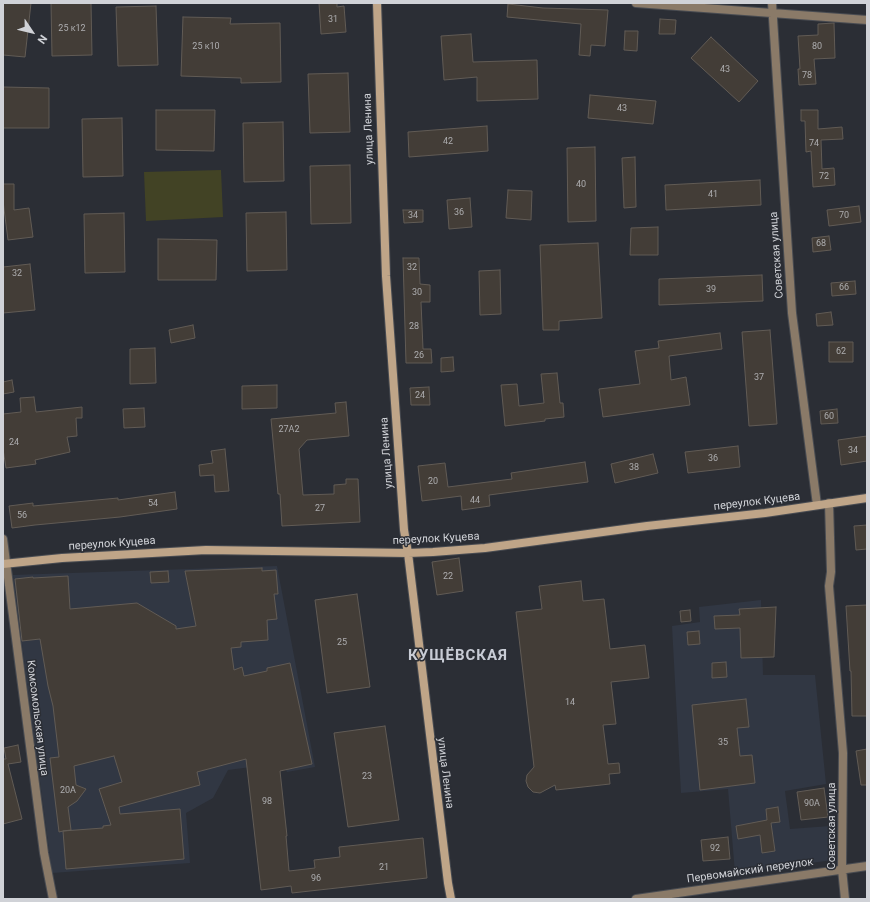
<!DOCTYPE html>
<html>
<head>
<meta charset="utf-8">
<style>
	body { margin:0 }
	#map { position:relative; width:870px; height:902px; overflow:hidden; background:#2b2e35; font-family:Roboto,sans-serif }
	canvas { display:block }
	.frame { position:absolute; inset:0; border:4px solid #d0d2d7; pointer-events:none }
	.north { position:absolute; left:12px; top:12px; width:40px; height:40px; -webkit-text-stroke:3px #2b2e35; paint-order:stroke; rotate:125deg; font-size:11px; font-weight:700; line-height:16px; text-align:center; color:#d0d2d7 }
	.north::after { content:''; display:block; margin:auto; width:14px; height:18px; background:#d0d2d7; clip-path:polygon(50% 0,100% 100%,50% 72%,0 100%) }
</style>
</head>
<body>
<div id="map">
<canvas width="870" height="902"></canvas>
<div class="frame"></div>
<div class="north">N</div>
</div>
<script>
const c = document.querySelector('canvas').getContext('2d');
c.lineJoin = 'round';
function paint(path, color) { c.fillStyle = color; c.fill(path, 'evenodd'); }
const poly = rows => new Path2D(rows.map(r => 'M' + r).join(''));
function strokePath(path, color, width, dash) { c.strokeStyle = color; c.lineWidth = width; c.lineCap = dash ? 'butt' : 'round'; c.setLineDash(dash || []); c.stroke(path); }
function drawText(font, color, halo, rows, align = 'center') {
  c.font = font + ' Roboto,sans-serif'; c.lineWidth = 3; c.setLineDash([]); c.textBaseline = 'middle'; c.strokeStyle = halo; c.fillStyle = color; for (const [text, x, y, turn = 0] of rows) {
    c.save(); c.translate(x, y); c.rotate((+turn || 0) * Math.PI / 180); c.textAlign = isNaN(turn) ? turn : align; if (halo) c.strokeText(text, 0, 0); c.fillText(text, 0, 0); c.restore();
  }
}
paint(poly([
	[277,566,315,767,287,772,282,763,228,770,213,798,186,813,190,863,52,873,13,575],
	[761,600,763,675,815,675,826,784,785,791,790,829,830,826,833,860,735,873,728,789,681,793,672,626,700,622,699,607]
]), '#313743');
paint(poly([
	[221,170,223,217,146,221,144,172]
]), '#424325');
const building = poly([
	[3,3,31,3,25,57,3,55,3,3],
	[51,3,91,3,92,55,52,56,51,3],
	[319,3,337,3,337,7,344,6,346,32,321,34,319,3],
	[508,4,543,8,608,10,605,46,591,45,590,56,579,55,581,24,507,17,508,4],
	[156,6,158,65,118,66,116,7,156,6],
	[183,17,231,18,230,24,280,23,281,82,241,83,241,78,181,76,183,17],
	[660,19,676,20,675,34,659,34,660,19],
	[834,23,835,58,814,59,816,84,799,85,798,69,800,69,798,36,818,35,818,24,834,23],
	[625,31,638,31,637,51,624,50,625,31],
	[471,34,473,62,537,60,538,99,477,101,477,77,444,80,441,36,471,34],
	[711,37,758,81,739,102,691,58,711,37],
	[348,73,350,132,310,133,308,74,348,73],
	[3,87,49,88,49,128,3,128,3,87],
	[590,95,656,101,653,124,588,118,590,95],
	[156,110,215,110,214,151,156,150,156,110],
	[801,110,818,110,818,129,842,127,843,139,821,140,822,169,834,168,835,185,813,187,811,151,806,152,805,121,801,121,801,110],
	[122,118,123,176,83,177,82,119,122,118],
	[283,122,284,181,244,182,243,123,283,122],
	[487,126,488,151,409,157,408,132,487,126],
	[595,147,596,221,568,222,567,148,595,147],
	[635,157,636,207,624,208,622,158,635,157],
	[350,165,351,223,311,224,310,166,350,165],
	[760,180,761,205,666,210,665,185,760,180],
	[3,184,14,184,14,210,29,208,33,237,8,240,3,201,3,184],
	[508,190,532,191,531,220,506,218,508,190],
	[470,198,472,227,449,229,447,200,470,198],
	[859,206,861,222,829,226,827,210,859,206],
	[403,210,423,210,423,222,404,223,403,210],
	[286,212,287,270,247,271,246,213,286,212],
	[124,213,125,272,85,273,84,214,124,213],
	[658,227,658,255,630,255,631,228,658,227],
	[829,236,831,250,813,252,812,238,829,236],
	[158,239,217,240,216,280,158,280,158,239],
	[598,243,602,318,559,321,559,330,543,330,540,245,598,243],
	[403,258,419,258,420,284,430,285,430,302,421,302,423,349,431,349,432,363,406,363,403,258],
	[30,264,35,310,3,313,3,267,30,264],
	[500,270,501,314,480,315,479,271,500,270],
	[762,275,763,301,659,305,659,279,762,275],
	[855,281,856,294,832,296,831,283,855,281],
	[831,312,833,325,817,326,816,314,831,312],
	[193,325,195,338,171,343,169,330,193,325],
	[770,330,777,424,749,426,742,332,770,330],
	[720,333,722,349,669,356,671,380,686,377,690,405,603,417,599,389,640,384,635,351,659,348,658,341,720,333],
	[829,342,853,342,853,362,829,362,829,342],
	[155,348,156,383,130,384,130,349,155,348],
	[453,357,454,371,441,372,441,358,453,357],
	[557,373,560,403,563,403,564,417,545,419,545,421,505,426,501,385,517,384,519,406,544,403,541,374,557,373],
	[12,380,14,392,3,394,3,382,12,380],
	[277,385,277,408,242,409,242,386,277,385],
	[429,387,430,405,411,405,410,388,429,387],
	[34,397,36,412,82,407,82,418,76,418,77,436,67,437,70,452,35,460,36,464,6,468,3,449,3,414,21,412,20,398,34,397],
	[346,402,349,436,307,440,299,449,303,495,334,494,334,485,346,484,346,479,358,479,360,522,282,526,280,494,278,494,271,419,336,413,335,403,346,402],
	[144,408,145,427,124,428,123,409,144,408],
	[837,409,838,423,821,424,820,411,837,409],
	[867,436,867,461,841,465,838,440,867,436],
	[738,446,740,467,688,473,685,452,738,446],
	[225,449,229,491,215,492,214,475,200,476,199,465,213,463,211,451,225,449],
	[653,454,658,473,615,483,611,464,653,454],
	[585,462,588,482,489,495,490,506,462,510,461,496,422,501,418,466,445,463,448,487,512,479,511,473,585,462],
	[175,492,177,509,120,517,35,525,12,528,9,506,33,503,33,506,118,498,118,500,175,492],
	[867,525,867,549,856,550,854,526,867,525],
	[459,558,463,591,437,595,432,562,459,558],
	[262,568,262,571,276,570,278,594,274,594,277,619,267,620,268,640,241,642,241,647,231,648,234,670,242,667,244,676,267,671,267,668,290,663,312,764,280,771,287,836,286,836,289,871,315,868,314,860,340,857,339,847,423,838,427,878,292,893,291,886,261,890,246,759,197,772,200,785,119,807,120,814,180,809,184,859,66,869,63,831,59,832,50,758,59,757,53,706,48,686,40,639,22,641,15,579,33,577,33,578,68,576,70,609,137,603,176,626,176,629,196,626,185,571,262,568],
	[114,756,122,782,99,789,111,825,103,826,103,828,63,831,71,830,68,807,77,801,86,789,76,785,74,766,114,756],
	[168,571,169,582,151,583,150,572,168,571],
	[581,581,583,601,604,599,610,649,645,645,649,678,611,682,616,724,603,725,608,764,619,763,620,773,609,774,610,784,556,790,555,785,540,793,533,792,528,787,526,781,527,775,534,767,516,612,542,609,539,586,581,581],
	[357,594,370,687,327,693,315,600,357,594],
	[867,605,867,716,852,716,851,671,850,671,846,606,867,605],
	[776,607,774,657,741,658,740,628,715,629,714,616,740,615,739,609,776,607],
	[690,610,691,621,681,622,680,611,690,610],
	[699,631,700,644,688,645,687,632,699,631],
	[726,662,727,677,712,678,712,663,726,662],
	[746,699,749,727,737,728,740,756,752,755,755,783,700,790,692,705,746,699],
	[385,726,399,820,348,827,334,733,385,726],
	[18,745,21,762,8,764,22,819,3,824,3,759,6,759,4,748,18,745],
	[867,749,867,785,861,785,856,751,867,749],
	[824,788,828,817,801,820,797,792,824,788],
	[778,807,780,822,771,823,775,851,762,853,760,835,738,839,736,826,767,820,766,809,778,807],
	[728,837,730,859,703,861,701,840,728,837]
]);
paint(building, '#433d37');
strokePath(building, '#615b55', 1);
const street = poly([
	[636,3,867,20],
	[772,3,792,313,817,505],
	[829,503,831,572,829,586,843,753,842,869,845,899],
	[3,539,44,853,53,899],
	[636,899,867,866]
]);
const secondary = poly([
	[377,3,386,276,404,530,408,553,448,883,451,899],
	[3,564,62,558,206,550,408,553,433,552,485,548,647,526,765,513,867,498]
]);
strokePath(street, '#494c52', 10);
strokePath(secondary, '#494c52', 10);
strokePath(street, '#8a7a68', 8);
strokePath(secondary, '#bfa588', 8);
drawText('9px', '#adadaf', null, [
	["31",333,20],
	["25 к12",72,29],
	["25 к10",206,47],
	["80",817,47],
	["43",725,70],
	["78",807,76],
	["43",622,109],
	["42",448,142],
	["74",814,144],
	["72",824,177],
	["40",581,185],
	["41",713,195],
	["36",459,213],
	["34",413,216],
	["70",844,216],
	["68",821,244],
	["32",412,268],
	["32",17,274],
	["66",844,288],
	["39",711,290],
	["30",417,293],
	["28",414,327],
	["62",841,352],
	["26",419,356],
	["37",759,378],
	["24",420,396],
	["60",829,417],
	["27А2",289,430],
	["24",14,443],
	["34",853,451],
	["36",713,459],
	["38",634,468],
	["20",433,482],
	["44",475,501],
	["54",153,504],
	["27",320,509],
	["56",22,516],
	["22",448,577],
	["25",342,643],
	["14",570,703],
	["35",723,743],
	["23",367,777],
	["20А",68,791],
	["98",267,802],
	["90А",812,804],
	["92",715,849],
	["21",384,868],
	["96",316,879]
]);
drawText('11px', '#d0d2d7', '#2b2e35', [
	["улица Ленина",369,129,-92],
	["Советская улица",777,255,-94],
	["улица Ленина",387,453,-94],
	["переулок Куцева",757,502,-7],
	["переулок Куцева",436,539,-3],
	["переулок Куцева",112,544,-4],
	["Комсомольская улица",37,718,83],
	["улица Ленина",445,773,83],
	["Советская улица",832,826,-90],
	["Первомайский переулок",750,871,-8]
]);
c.letterSpacing = '1px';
drawText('bold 15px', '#c8ccd5', '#2b2e35', [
	["КУЩЁВСКАЯ",458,656]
]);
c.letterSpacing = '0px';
</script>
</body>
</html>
